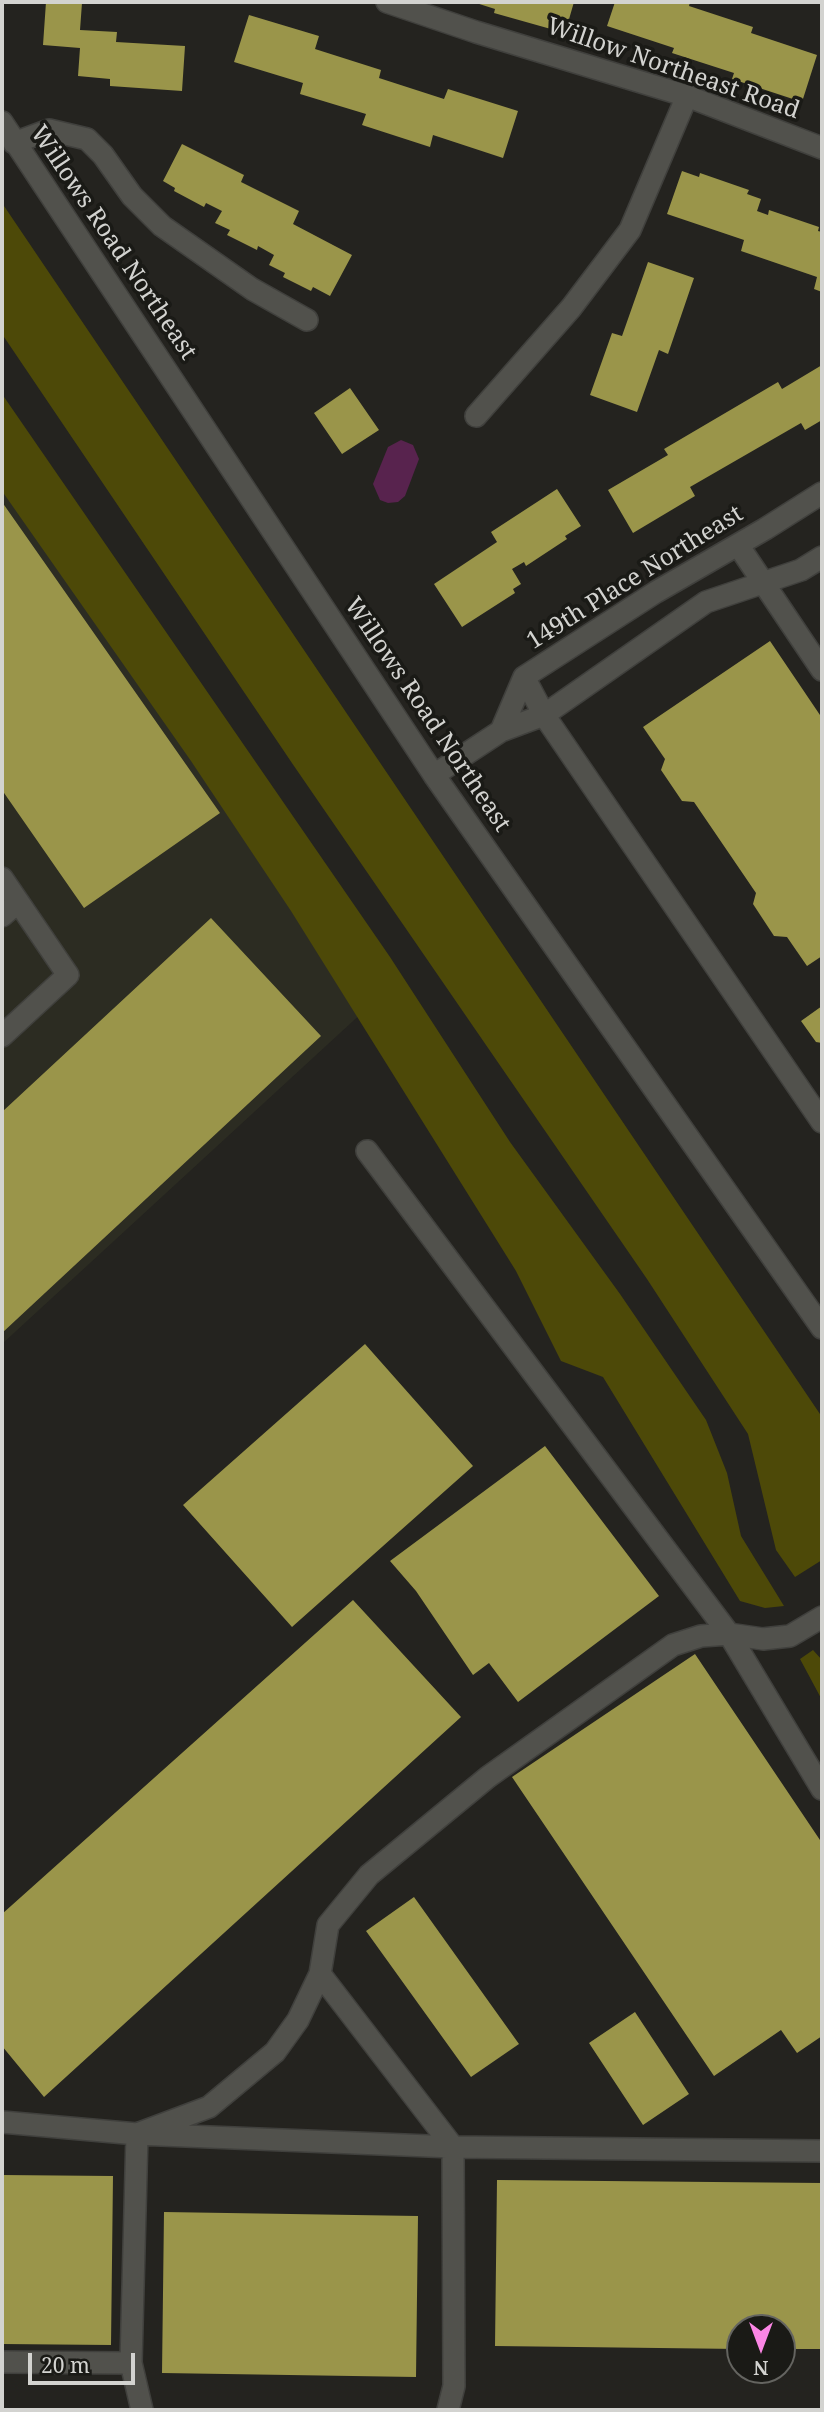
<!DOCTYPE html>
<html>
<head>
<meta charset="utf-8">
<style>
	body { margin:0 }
	#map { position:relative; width:824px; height:2412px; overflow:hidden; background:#24231f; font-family:"Noto Serif",serif }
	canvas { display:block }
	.frame { position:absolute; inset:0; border:4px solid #d3d3d0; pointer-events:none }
	.north { position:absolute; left:726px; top:2314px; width:70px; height:70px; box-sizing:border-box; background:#1a1a16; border:2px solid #646460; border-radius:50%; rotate:180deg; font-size:19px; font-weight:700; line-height:28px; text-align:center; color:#d3d3d0 }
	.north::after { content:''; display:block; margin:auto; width:24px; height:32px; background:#fb86e5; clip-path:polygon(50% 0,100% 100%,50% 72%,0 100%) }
	.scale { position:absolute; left:28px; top:2353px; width:107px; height:32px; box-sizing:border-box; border:4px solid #d3d3d0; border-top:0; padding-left:9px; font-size:21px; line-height:24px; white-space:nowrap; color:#d3d3d0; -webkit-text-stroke:5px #1a1a16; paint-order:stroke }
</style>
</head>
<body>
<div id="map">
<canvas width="824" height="2412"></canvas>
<div class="frame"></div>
<div class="north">N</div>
<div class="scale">20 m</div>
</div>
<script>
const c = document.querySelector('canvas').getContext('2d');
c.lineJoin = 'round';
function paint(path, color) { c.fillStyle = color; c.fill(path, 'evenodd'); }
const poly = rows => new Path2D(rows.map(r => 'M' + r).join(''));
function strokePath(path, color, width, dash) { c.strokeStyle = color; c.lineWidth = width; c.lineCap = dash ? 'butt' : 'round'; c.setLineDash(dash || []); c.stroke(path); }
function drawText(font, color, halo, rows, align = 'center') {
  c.font = font + ' "Noto Serif",serif'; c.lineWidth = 7; c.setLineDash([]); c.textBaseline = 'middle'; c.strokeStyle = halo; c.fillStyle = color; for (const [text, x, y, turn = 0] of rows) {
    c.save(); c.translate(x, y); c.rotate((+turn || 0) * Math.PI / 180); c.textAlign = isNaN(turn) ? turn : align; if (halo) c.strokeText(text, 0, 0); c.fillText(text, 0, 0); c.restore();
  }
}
paint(poly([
	[2,468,377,999,2,1344]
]), '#2c2c22');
paint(poly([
	[2,203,822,1417,822,1560,795,1577,776,1550,748,1434,647,1279,294,766,2,334],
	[2,394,390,957,510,1142,620,1294,706,1420,727,1473,741,1536,784,1606,765,1608,740,1601,603,1377,561,1361,516,1271,291,911,191,761,2,491],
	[813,1650,822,1660,822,1700,800,1659]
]), '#4d4908');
paint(poly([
	[401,440,413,445,419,459,405,496,398,502,388,503,380,500,373,484,388,447]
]), '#58234e');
paint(poly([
	[46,2,82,3,80,30,117,32,116,42,185,46,182,91,110,86,110,79,78,76,80,48,43,45],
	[473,2,574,2,565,33,494,13,495,9],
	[615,2,690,2,689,6,753,27,751,33,817,55,802,102,732,79,734,73,672,53,674,48,607,26],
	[249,15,319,36,315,49,381,70,379,78,444,99,448,89,518,111,503,158,433,135,430,147,362,125,366,114,300,94,303,83,234,62],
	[182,144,244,175,241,182,299,211,293,224,352,255,330,296,313,287,311,291,283,277,285,273,269,265,274,255,258,246,257,250,227,235,230,230,215,223,222,211,206,203,204,207,174,191,175,188,163,181],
	[682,171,699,177,700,173,749,190,747,194,761,199,757,211,768,215,769,210,819,227,818,231,822,232,822,292,814,289,817,277,741,251,744,240,667,214],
	[648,262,694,278,668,354,659,350,637,412,590,395,612,333,622,336],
	[822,365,822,420,805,430,801,423,690,487,695,496,633,533,608,490,668,455,664,449,778,382,782,389],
	[350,388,379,430,342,454,314,413],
	[557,489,581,526,565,536,567,539,526,566,524,562,512,569,521,584,513,589,515,593,462,627,434,584,497,542,491,532],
	[2,502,220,813,84,908,2,790],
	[770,641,822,718,822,956,807,966,787,937,774,936,753,904,756,893,694,802,682,801,661,770,665,759,643,727],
	[211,918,321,1036,2,1333,2,1112],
	[822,1006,822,1043,816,1042,801,1021],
	[365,1344,473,1466,292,1627,183,1505],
	[545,1446,659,1596,518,1702,489,1663,473,1675,416,1591,390,1561],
	[353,1600,461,1717,44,2097,2,2046,2,1914],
	[695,1654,822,1843,822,2036,797,2053,781,2030,714,2076,512,1777],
	[414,1897,519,2044,471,2077,366,1931],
	[635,2012,689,2094,643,2125,589,2043],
	[2,2175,113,2176,111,2345,2,2344],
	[497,2180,822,2183,822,2349,782,2349,782,2328,740,2328,740,2349,495,2346],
	[164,2212,418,2216,416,2377,162,2373]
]), '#9a954a');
const minor = poly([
	[387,2,476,32,687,96,822,148],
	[2,122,434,775,822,1328],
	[14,143,49,130,87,139,103,155,132,196,162,226,252,289,307,320],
	[476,416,571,308,630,230,687,96],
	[822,493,765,529,656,592,524,677,501,731,544,715,706,602,801,570,822,557],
	[738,545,822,670],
	[524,677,544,715,822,1122],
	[434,775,501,731],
	[2,878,68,975,2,1036],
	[2,916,18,902],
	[367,1151,729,1634,822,1789],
	[320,1974,328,1925,369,1875,488,1777,673,1645,701,1636,729,1634,763,1639,790,1636,822,1617],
	[2,2122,137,2134,453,2147,822,2151],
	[2,2362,131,2363],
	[142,2410,131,2363,137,2134,209,2107,275,2052,298,2020,320,1974,453,2147,454,2386,448,2410]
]);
strokePath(minor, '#40403d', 24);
strokePath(minor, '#51514c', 21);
drawText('24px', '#d3d3d0', '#1a1a16', [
	["Willow Northeast Road",673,69,19],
	["Willows Road Northeast",113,243,56],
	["149th Place Northeast",635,578,-32],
	["Willows Road Northeast",427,715,56]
]);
</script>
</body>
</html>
